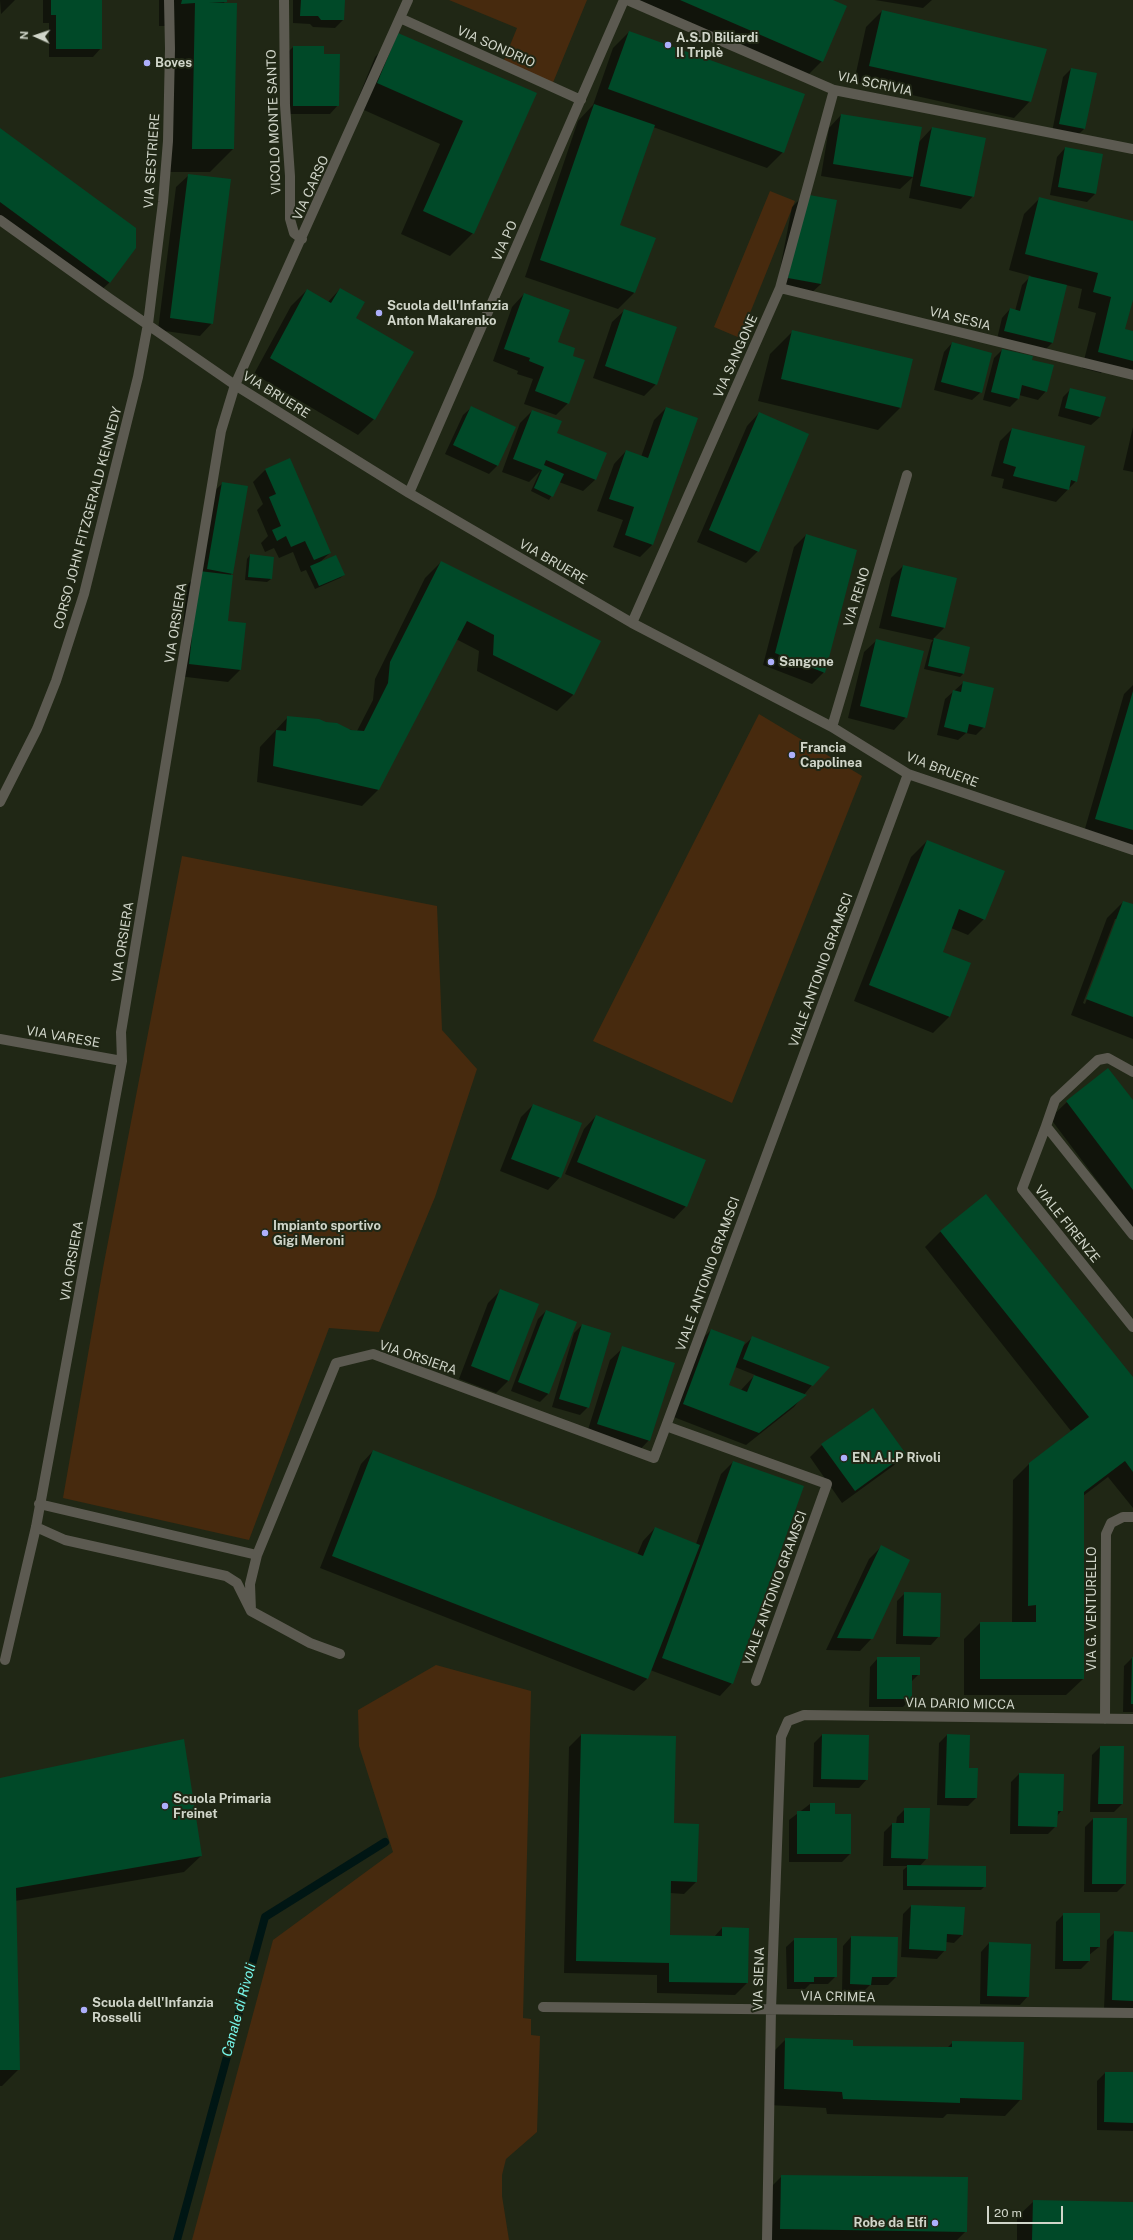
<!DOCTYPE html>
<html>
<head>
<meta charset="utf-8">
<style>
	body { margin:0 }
	#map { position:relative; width:1133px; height:2240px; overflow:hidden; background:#202715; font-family:"Public Sans",sans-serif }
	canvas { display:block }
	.north { position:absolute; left:16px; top:16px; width:40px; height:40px; -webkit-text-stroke:3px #202715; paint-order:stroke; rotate:273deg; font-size:11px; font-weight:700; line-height:16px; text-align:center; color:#d0d5c9 }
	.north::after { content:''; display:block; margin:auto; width:14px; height:18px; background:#d0d5c9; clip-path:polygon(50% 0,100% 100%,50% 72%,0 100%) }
	.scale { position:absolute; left:987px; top:2206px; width:76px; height:18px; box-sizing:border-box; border:2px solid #d0d5c9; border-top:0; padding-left:5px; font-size:12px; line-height:14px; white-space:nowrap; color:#d0d5c9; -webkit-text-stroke:3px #202715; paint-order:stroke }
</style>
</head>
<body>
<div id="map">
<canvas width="1133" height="2240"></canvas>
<div class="north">N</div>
<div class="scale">20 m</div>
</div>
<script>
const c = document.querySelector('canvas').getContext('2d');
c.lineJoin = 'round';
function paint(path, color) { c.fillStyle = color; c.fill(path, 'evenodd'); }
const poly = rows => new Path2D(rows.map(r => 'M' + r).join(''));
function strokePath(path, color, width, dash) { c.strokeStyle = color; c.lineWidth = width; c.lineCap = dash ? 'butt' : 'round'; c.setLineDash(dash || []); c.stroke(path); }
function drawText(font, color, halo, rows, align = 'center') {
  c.font = font + ' "Public Sans",sans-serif'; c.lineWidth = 4; c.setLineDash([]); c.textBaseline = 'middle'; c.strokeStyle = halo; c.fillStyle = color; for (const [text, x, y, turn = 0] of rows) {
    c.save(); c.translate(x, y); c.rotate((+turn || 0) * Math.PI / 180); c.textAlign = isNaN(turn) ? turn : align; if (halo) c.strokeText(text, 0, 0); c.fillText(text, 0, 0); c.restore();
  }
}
paint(poly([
	[449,0,587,0,552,85,502,65,517,28],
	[770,191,795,201,740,338,714,327],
	[759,714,862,776,732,1103,593,1041],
	[182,856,437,906,442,1030,477,1069,435,1197,379,1332,329,1328,249,1540,63,1498,103,1268],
	[436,1665,531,1691,523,2018,531,2019,531,2035,540,2036,537,2132,506,2159,502,2175,502,2196,509,2240,192,2240,273,1940,393,1852,359,1746,358,1710]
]), '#472a0e');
paint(poly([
	[0,0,15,0,1,14],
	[43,0,101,0,101,48,93,57,49,57,49,23,43,23],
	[159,0,226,0,224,3,233,149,210,172,170,172,172,26,159,26],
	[293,0,344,0,343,20,335,28,313,27,310,24,293,23],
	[638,0,831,0,822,61,806,77],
	[875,0,932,0,923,8],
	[882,11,1030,101,1014,118,854,82,866,27],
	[629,32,783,152,767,168,653,127,619,226,654,238,634,293,618,309,525,277,578,121,593,105,613,48],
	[398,34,535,93,473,233,450,256,401,234,440,144,355,106,375,57],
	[293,47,323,55,338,105,330,114,285,114,285,55],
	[1071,69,1084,129,1076,137,1052,132,1063,77],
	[841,115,918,143,932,128,973,196,961,209,909,198,913,177,900,189,821,176,829,128],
	[0,129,110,282,97,294,0,223],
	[1065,148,1095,194,1087,202,1050,195,1057,157],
	[189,175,212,323,200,336,158,330,176,187],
	[804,195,821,284,808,296,776,290,792,207],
	[1040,198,1133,222,1133,298,1123,332,1133,332,1133,371,1109,365,1101,373,1082,368,1096,313,1078,308,1082,289,1066,285,1052,343,1044,351,997,339,1002,318,1010,309,1015,311,1022,285,1031,276,1009,270,1024,214],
	[340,289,354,318,374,419,358,435,254,374,291,306,307,290,328,302],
	[524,294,556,342,571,356,568,403,556,415,524,404,533,379,517,374,518,371,493,361,512,307],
	[625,310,656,384,644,396,593,378,612,322],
	[793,331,901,407,878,430,758,401,770,354],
	[952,343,981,392,972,400,934,390,944,352],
	[1002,350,1031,360,1046,391,1038,400,1019,395,1018,399,1010,407,983,400,994,358],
	[1071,389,1100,417,1091,425,1058,416,1063,397],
	[472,407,515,427,497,466,489,474,445,454,463,415],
	[666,408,653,544,640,557,613,547,623,520,597,511,614,464,626,451,641,457,654,420],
	[532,411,556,434,596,479,583,491,559,482,549,500,531,491,540,471,529,482,502,472,520,423],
	[759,413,758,551,746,563,697,542,747,426],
	[1133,427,1133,472,1123,470],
	[1012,429,1076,481,1056,502,1002,488,1004,479,991,476,1000,441],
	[266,469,330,553,319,563,344,575,340,578,315,589,306,570,301,572,293,552,279,558,274,548,265,552,261,543,268,536,257,510,263,504,253,482],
	[223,483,232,573,230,576,227,622,241,669,228,682,178,676,187,585,200,572,214,491],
	[806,535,824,672,812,684,763,665,794,547],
	[250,555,271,579,267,582,245,580,247,559],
	[441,562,599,642,573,695,557,711,477,671,479,651,456,639,378,790,362,806,257,782,260,747,288,717,357,731,373,700,375,679,425,578],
	[903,566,955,579,944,628,933,639,969,648,963,674,960,677,924,669,931,643,933,640,879,628,891,578],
	[877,640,906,717,894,730,848,718,864,652],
	[964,682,984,727,976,735,966,733,958,740,937,735,945,699],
	[1133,685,1133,846,1084,832,1124,694],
	[927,841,984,919,968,935,951,928,941,952,970,964,949,1017,933,1033,854,1001,911,857],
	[1123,902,1133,905,1133,1039,1071,1015,1107,918],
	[1115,919,1117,919,1085,1004,1083,1003],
	[1067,1102,1133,1102,1133,1228,1050,1118],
	[533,1105,560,1177,548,1190,500,1171,521,1117],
	[596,1116,686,1206,674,1219,565,1174,584,1129],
	[941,1231,1133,1379,1133,1508,1108,1477,1083,1496,1083,1679,1066,1695,964,1695,964,1639,980,1623,1012,1623,1013,1480,1029,1464,1071,1431,925,1247],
	[501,1290,508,1381,496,1393,459,1379,488,1303],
	[546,1311,576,1323,548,1394,540,1402,511,1391,538,1319],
	[582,1325,588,1407,580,1415,552,1407,574,1333],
	[711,1330,741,1348,753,1337,812,1385,794,1407,746,1445,671,1416,699,1342],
	[735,1367,755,1375,741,1390,727,1385],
	[623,1348,649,1440,637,1453,586,1436,610,1360],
	[822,1445,905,1454,893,1466,842,1503,810,1457],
	[373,1451,637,1555,643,1541,655,1528,696,1544,721,1474,733,1462,732,1683,720,1696,650,1670,647,1679,634,1691,320,1568,361,1464],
	[881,1547,872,1638,860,1651,826,1650,869,1559],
	[905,1593,939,1636,931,1645,896,1644,897,1601],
	[878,1658,919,1674,911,1682,911,1699,903,1707,869,1707,870,1667],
	[1132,1658,1133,1712,1123,1712,1124,1666],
	[581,1735,673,1824,696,1882,684,1894,670,1893,669,1936,714,1937,722,1928,747,1983,735,1995,657,1993,657,1975,564,1973,569,1747],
	[822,1735,867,1779,859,1788,813,1787,814,1743],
	[947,1735,968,1769,976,1798,968,1806,937,1805,939,1743],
	[1100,1747,1123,1747,1122,1804,1114,1812,1090,1812,1092,1755],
	[1019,1774,1062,1810,1057,1816,1056,1826,1048,1834,1010,1834,1011,1782],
	[0,1779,201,1856,184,1872,15,1901,19,2069,2,2086,0,2086],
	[810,1804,833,1815,850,1815,850,1854,842,1862,789,1862,789,1820],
	[905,1809,927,1858,919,1867,985,1886,981,1890,903,1890,903,1870,908,1866,883,1866,884,1832,892,1824,896,1824,897,1817],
	[1093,1819,1125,1884,1117,1892,1084,1892,1085,1827],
	[911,1906,962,1935,954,1943,946,1942,945,1950,937,1959,901,1957,903,1914],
	[1064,1914,1099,1947,1089,1955,1089,1961,1081,1969,1055,1969,1056,1922],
	[1115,1932,1133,1933,1133,2009,1104,2008,1107,1940],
	[851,1937,896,1977,888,1985,870,1985,862,1993,842,1992,843,1946],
	[795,1939,836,1976,828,1984,810,1984,805,1989,787,1989,786,1947],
	[989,1943,1028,1996,1020,2005,980,2004,981,1952],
	[786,2039,852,2047,947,2048,953,2042,1021,2099,1005,2116,947,2114,943,2118,827,2114,826,2108,768,2105,769,2056],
	[1105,2073,1133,2073,1133,2131,1097,2130,1097,2081],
	[782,2176,966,2231,957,2240,764,2240,766,2192],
	[1034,2201,1133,2203,1133,2240,1017,2240,1017,2217]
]), '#0007');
strokePath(poly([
	[177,2240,265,1917,385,1842]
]), '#001614', 8);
paint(poly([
	[51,0,102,0,102,49,56,49,56,15,51,15],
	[182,0,227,0,227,2,209,3,237,3,234,149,192,149,195,3,181,4],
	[301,0,345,0,344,20,321,20,318,16,300,16],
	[680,0,833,0,847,6,823,62],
	[882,10,1047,49,1031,102,869,66],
	[629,31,805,94,784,153,608,89],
	[398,33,537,93,474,234,423,211,463,121,377,83],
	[293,46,324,46,324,54,340,54,339,106,293,106],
	[1071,68,1097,73,1085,129,1059,124],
	[594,104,655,125,620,225,656,238,635,293,540,260],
	[841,114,922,127,913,177,833,164],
	[932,127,986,138,974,197,920,186],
	[0,128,136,228,136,248,110,283,0,202],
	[1065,147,1103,154,1096,194,1058,187],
	[188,174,231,179,213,324,170,318],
	[804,194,837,200,821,284,788,278],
	[1039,197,1133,221,1133,300,1125,329,1133,331,1133,361,1098,352,1111,297,1093,292,1098,273,1025,254],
	[1029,276,1067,285,1053,343,1004,331,1010,308,1020,311],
	[340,288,365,302,356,318,414,352,375,420,270,358,307,289,331,303],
	[524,293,570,310,558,342,575,348,573,356,585,360,569,404,535,391,544,367,529,361,530,358,504,349],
	[624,309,677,327,657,385,605,366],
	[792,330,913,359,901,408,781,379],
	[952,342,992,353,982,393,941,382],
	[1002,349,1033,356,1032,360,1054,365,1047,392,1022,385,1019,399,991,392],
	[1070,388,1106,397,1100,417,1065,408],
	[471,406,516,427,498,466,453,445],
	[666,407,698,418,653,545,625,535,634,507,609,499,626,450,648,458],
	[532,410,562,421,557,433,607,453,596,480,546,460,544,465,564,474,553,497,534,488,542,470,513,459],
	[759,412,809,434,759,552,709,530],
	[1012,428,1085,446,1077,482,1071,480,1069,490,1013,476,1016,467,1003,463],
	[290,458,331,553,314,560,305,541,291,547,286,536,277,541,272,530,281,526,269,497,276,494,265,469],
	[222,482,248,486,233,574,207,569],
	[806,534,857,550,825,673,775,653],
	[250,554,274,557,272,579,248,577],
	[336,555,345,575,319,586,310,566],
	[441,561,601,641,574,695,493,655,494,635,467,621,379,790,273,766,276,730,286,731,287,716,319,719,326,722,337,723,351,730,364,731,388,683,390,662],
	[903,565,957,578,945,628,891,616],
	[199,571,233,575,228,621,246,623,241,670,189,664],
	[934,638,970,647,964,674,928,666],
	[876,639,924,651,907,718,860,706],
	[963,681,994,688,985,728,969,724,967,733,944,727,953,690,961,692],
	[1133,691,1133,830,1095,819],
	[927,840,1005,871,985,920,959,909,943,952,971,963,950,1017,869,985],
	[1123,901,1133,904,1133,1017,1086,999],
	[1108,1068,1133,1100,1133,1190,1066,1101],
	[533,1104,582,1123,561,1178,511,1159],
	[596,1115,706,1160,687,1207,577,1162],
	[986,1194,1133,1377,1133,1472,1125,1461,1084,1492,1084,1679,980,1679,980,1622,1036,1622,1036,1605,1028,1606,1029,1463,1089,1417,940,1231],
	[500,1289,539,1304,509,1381,471,1366],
	[546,1310,577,1322,549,1394,518,1382],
	[582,1324,611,1333,589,1408,559,1399],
	[711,1329,745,1342,729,1385,747,1392,754,1375,807,1395,759,1433,683,1404],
	[752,1336,830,1367,813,1386,743,1359],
	[622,1346,675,1363,650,1441,597,1424],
	[873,1408,906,1454,855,1491,821,1444],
	[373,1450,643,1556,655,1527,700,1545,648,1679,332,1556],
	[733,1461,804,1486,733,1684,662,1658],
	[881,1545,910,1560,873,1639,837,1638],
	[904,1592,941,1593,940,1637,903,1636],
	[877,1657,920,1657,920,1675,912,1675,912,1699,877,1699],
	[1132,1657,1133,1657,1133,1704,1131,1704],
	[581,1734,676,1736,674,1823,699,1824,697,1882,671,1881,670,1935,722,1936,722,1927,749,1928,748,1983,669,1982,669,1963,576,1961],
	[822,1734,869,1735,868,1780,821,1779],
	[947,1734,970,1735,969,1768,978,1768,977,1798,945,1798],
	[184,1739,202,1856,16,1888,20,2070,0,2070,0,1778],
	[1100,1746,1124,1746,1123,1804,1098,1804],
	[1019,1773,1064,1774,1063,1811,1058,1811,1057,1827,1018,1826],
	[810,1803,835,1803,835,1814,851,1814,851,1854,797,1854,797,1811,810,1811],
	[904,1808,930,1808,928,1859,891,1858,892,1823,904,1823],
	[1093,1818,1127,1818,1126,1884,1092,1884],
	[907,1865,986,1866,986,1887,907,1886],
	[911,1905,965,1907,963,1935,947,1934,946,1951,909,1949],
	[1063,1913,1100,1913,1100,1947,1090,1947,1090,1961,1063,1961],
	[1114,1931,1133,1932,1133,2001,1112,2000],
	[851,1936,898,1937,897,1977,872,1977,871,1985,850,1984],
	[794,1938,837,1938,837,1977,814,1977,814,1982,794,1982],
	[989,1942,1031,1944,1029,1997,987,1996],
	[785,2038,853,2040,853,2046,952,2047,952,2041,1024,2042,1022,2100,960,2098,960,2103,843,2099,842,2092,784,2089],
	[1105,2072,1133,2072,1133,2123,1104,2122],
	[781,2175,968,2177,967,2232,780,2229],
	[1033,2200,1133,2202,1133,2240,1032,2240]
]), '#004928');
strokePath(poly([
	[284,0,285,105,290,176,290,219,294,233,302,239],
	[627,0,834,90,1133,149],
	[400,18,581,100],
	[0,220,109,298,235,385,409,493,632,623,832,727,908,774,1133,850],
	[780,288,1133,375],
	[409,493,624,0],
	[632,623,780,288,834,90],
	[832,727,907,475],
	[0,802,37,729,56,681,84,594,138,377,148,324,163,202,168,141,170,49,169,0],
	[0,1039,122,1061],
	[1133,1072,1108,1058,1098,1060,1055,1100,1046,1126,1133,1235],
	[1046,1126,1022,1189,1133,1327],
	[39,1504,257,1555],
	[36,1527,65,1540,226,1576,237,1583,251,1611,310,1643,340,1654],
	[251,1611,250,1584,257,1555,336,1363,373,1354,654,1458,666,1426],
	[5,1660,36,1527,122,1061,121,1032,221,431,235,385,408,0],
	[756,1681,827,1484,666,1426,908,774],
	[1105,1719,1106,1534,1111,1523,1123,1517,1133,1517],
	[543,2007,1133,2013],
	[767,2240,771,2009,781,1737,788,1721,804,1715,1133,1719]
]), '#5c5a51', 10);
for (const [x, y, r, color] of [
	[668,45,4,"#adaffb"],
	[147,63,4,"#adaffb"],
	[379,313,4,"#adaffb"],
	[771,662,4,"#adaffb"],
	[792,755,4,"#adaffb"],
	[265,1233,4,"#adaffb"],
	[844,1458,4,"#adaffb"],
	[165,1806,4,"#adaffb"],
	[84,2010,4,"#adaffb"],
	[935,2223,4,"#adaffb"]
]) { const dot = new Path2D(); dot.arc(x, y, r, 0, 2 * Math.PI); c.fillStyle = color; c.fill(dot); strokePath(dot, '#202715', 1.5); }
drawText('bold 13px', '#d0d5c9', '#202715', [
	["A.S.D Biliardi",676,38],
	["Il Triplè",676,53],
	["Boves",155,63],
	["Scuola dell'Infanzia",387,306],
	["Anton Makarenko",387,321],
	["Sangone",779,662],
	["Francia",800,748],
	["Capolinea",800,763],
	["Impianto sportivo",273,1226],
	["Gigi Meroni",273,1241],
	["EN.A.I.P Rivoli",852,1458],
	["Scuola Primaria",173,1799],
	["Freinet",173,1814],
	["Scuola dell'Infanzia",92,2003],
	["Rosselli",92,2018],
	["Robe da Elfi",927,2223,"right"]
], 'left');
drawText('13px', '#d0d5c9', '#202715', [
	["VIA SONDRIO",496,47,24],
	["VIA SCRIVIA",875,84,12],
	["VICOLO MONTE SANTO",274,122,-92],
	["VIA SESTRIERE",152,161,-86],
	["VIA CARSO",311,188,-66],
	["VIA PO",505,241,-66],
	["VIA SESIA",960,319,14],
	["VIA SANGONE",736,356,-66],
	["VIA BRUERE",276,395,32],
	["CORSO JOHN FITZGERALD KENNEDY",88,518,-75],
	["VIA BRUERE",553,562,30],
	["VIA RENO",857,597,-73],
	["VIA ORSIERA",176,623,-81],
	["VIA BRUERE",942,770,21],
	["VIA ORSIERA",123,942,-81],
	["VIALE ANTONIO GRAMSCI",821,970,-70],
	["VIA VARESE",63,1037,10],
	["VIALE FIRENZE",1067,1224,51],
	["VIA ORSIERA",72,1261,-80],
	["VIALE ANTONIO GRAMSCI",708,1274,-70],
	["VIA ORSIERA",418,1358,19],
	["VIALE ANTONIO GRAMSCI",775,1588,-70],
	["VIA G. VENTURELLO",1092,1609,-90],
	["VIA DARIO MICCA",960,1704,1],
	["VIA SIENA",759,1979,-88],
	["VIA CRIMEA",838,1997,1]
]);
drawText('italic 14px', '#77faef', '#202715', [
	["Canale di Rivoli",239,2010,-75]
]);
</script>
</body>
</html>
